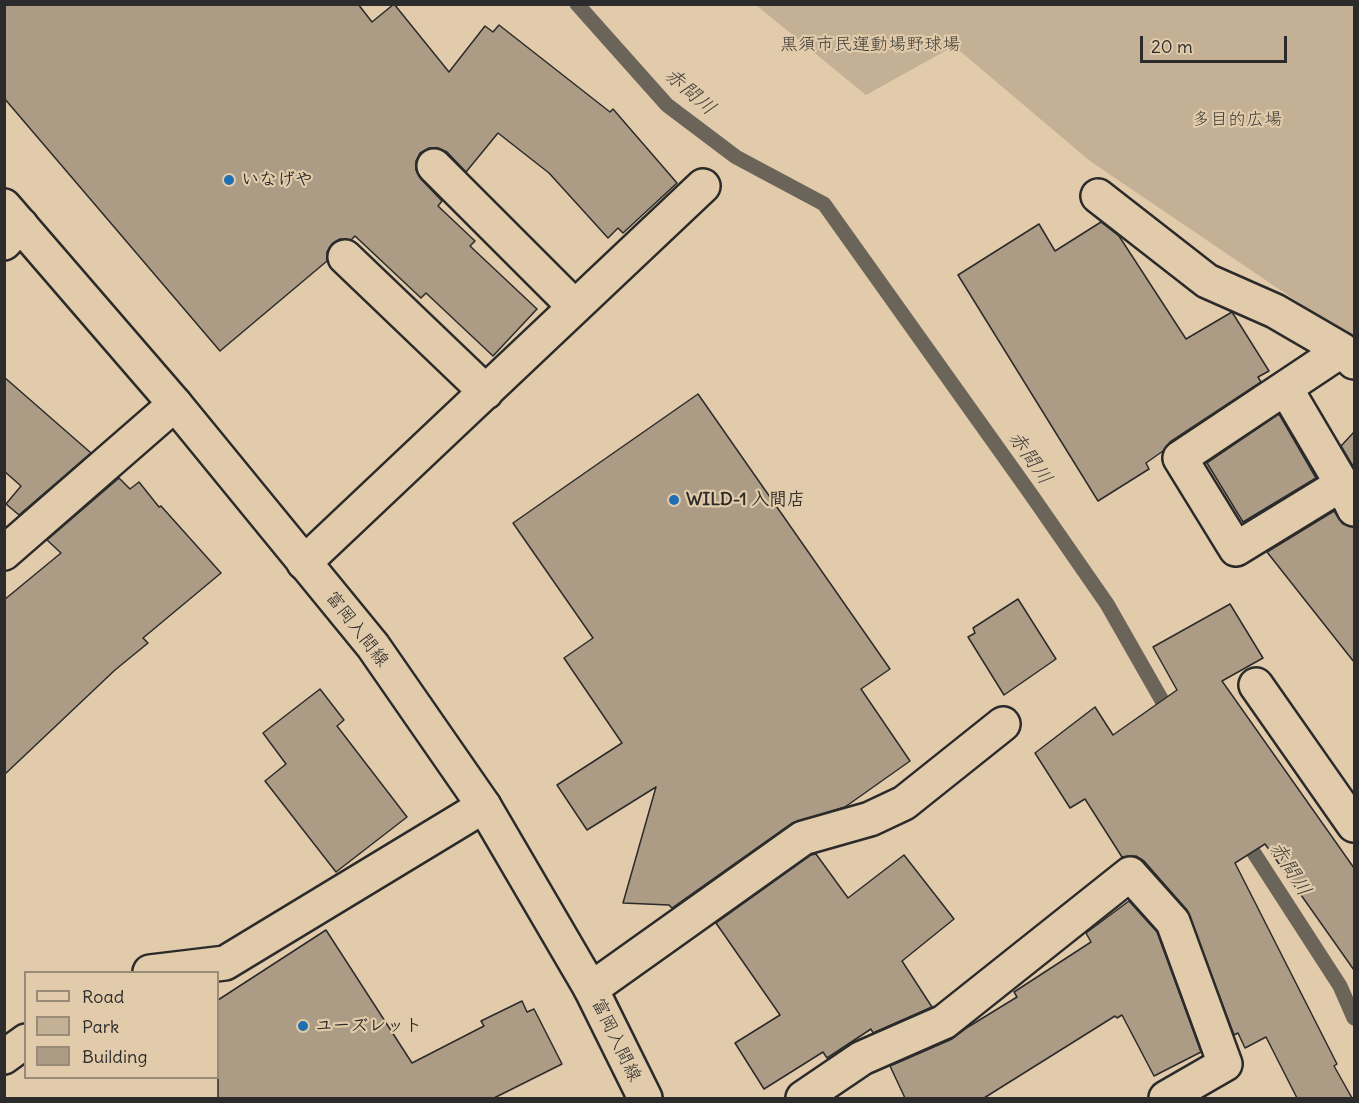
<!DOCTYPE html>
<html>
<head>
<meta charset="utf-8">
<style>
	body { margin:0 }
	#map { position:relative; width:1359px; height:1103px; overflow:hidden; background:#e1cbaa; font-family:Delius,sans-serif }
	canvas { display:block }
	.frame { position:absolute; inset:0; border:6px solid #2b2b2b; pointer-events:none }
	.legend { position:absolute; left:24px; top:971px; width:195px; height:108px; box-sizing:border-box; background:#e1cbaa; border:2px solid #988b77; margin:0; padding:8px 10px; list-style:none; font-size:18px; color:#2b2b2b }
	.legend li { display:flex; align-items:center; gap:12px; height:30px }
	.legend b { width:30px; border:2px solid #988b77 }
	.scale { position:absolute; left:1140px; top:36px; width:147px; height:27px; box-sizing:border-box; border:3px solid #2b2b2b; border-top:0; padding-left:8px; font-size:18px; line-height:21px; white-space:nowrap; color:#2b2b2b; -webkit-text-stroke:4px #e1cbaa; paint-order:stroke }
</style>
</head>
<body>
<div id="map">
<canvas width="1359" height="1103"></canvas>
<div class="frame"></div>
<ul class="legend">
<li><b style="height:8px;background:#e1cbaa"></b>Road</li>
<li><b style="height:16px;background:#c3b095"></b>Park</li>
<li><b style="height:16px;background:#ac9c85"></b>Building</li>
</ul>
<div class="scale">20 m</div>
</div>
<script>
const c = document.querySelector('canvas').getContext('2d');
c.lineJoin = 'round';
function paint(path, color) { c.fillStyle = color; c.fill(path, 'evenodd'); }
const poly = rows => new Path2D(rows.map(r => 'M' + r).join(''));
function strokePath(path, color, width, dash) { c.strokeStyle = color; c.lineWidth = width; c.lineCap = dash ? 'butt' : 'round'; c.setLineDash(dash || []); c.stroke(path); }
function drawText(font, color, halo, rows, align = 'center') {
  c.font = font + ' Delius,"Klee One",sans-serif'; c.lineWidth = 4.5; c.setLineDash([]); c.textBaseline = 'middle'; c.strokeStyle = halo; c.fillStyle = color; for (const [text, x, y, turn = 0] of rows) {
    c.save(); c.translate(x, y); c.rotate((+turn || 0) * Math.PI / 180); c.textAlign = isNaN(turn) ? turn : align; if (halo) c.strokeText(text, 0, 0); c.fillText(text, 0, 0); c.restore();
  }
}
paint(poly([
	[756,5,1354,5,1354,340,1090,161,954,46,866,95]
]), '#c3b095');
strokePath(poly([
	[577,4,667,105,736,157,824,204,1030,493,1107,604,1172,718],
	[1243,836,1340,986,1354,1018]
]), '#6b6459', 15);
const building = poly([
	[4,4,358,4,372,22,394,4,449,72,485,26,493,32,499,25,610,112,613,109,677,183,623,233,618,228,608,238,549,173,498,133,466,172,447,152,438,148,429,148,420,153,416,161,416,170,421,179,442,201,438,206,475,241,470,246,537,309,493,356,426,293,421,298,355,236,351,240,340,239,332,244,327,252,327,261,220,351,4,98,4,4],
	[1101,222,1119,236,1186,339,1232,312,1269,371,1258,377,1261,382,1170,442,1163,451,1146,463,1149,469,1098,501,958,275,1039,224,1055,251,1101,222],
	[4,377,91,453,19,515,6,504,21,486,4,471,4,377],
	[698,394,890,669,861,689,910,761,845,807,792,823,672,908,669,905,623,903,656,787,587,830,557,785,622,743,564,658,593,638,513,523,698,394],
	[1279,414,1316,478,1243,522,1207,463,1279,414],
	[1354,432,1354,468,1341,446,1354,432],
	[119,478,130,489,139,482,159,507,161,506,221,573,143,638,148,643,115,670,4,775,4,600,61,553,47,540,119,478],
	[1334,511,1343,524,1354,527,1354,662,1267,552,1334,511],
	[1018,599,1056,659,1004,695,968,637,975,633,973,628,1018,599],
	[1230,604,1263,658,1222,681,1354,868,1354,970,1265,844,1235,863,1337,1064,1334,1066,1352,1098,1297,1098,1266,1037,1245,1048,1238,1033,1234,1035,1187,910,1144,861,1136,856,1122,857,1085,799,1070,808,1035,753,1095,707,1113,735,1177,690,1153,647,1230,604],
	[320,689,344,720,337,726,407,817,336,872,265,781,286,764,263,733,320,689],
	[816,854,848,898,904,855,954,919,902,961,932,1007,873,1033,871,1029,827,1058,823,1052,764,1089,735,1043,780,1015,716,923,811,855,816,854],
	[1129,901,1157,932,1201,1052,1154,1076,1122,1015,1117,1018,1115,1016,984,1098,905,1098,890,1066,952,1039,968,1027,1017,997,1014,992,1091,942,1086,933,1129,901],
	[326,930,412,1063,484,1026,481,1021,522,1001,527,1012,534,1009,562,1064,494,1098,218,1098,218,1000,326,930]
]);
paint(building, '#ac9c85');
strokePath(building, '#2b2b2b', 1.5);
const minor = poly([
	[434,166,575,307],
	[1098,196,1207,281,1275,311,1342,350,1354,362],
	[4,243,21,225],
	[345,257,486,392],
	[1286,389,1342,484,1236,549,1180,458,1342,350],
	[1342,484,1354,509],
	[4,553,175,404],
	[304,563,703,186],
	[1256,685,1354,825],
	[150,972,225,963,484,806],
	[591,989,803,838,870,819,904,803,1003,724],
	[4,1057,26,1041],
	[803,1098,862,1058,944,1022,1130,874,1173,922,1225,1064,1166,1098]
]);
const major = poly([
	[4,206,175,404,373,646,484,806,591,989,645,1098]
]);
strokePath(minor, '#2b2b2b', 38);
strokePath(major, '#2b2b2b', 38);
strokePath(minor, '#e1cbaa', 33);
strokePath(major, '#e1cbaa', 33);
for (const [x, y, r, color] of [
	[229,180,6,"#1f6fb2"],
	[674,500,6,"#1f6fb2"],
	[303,1026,6,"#1f6fb2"]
]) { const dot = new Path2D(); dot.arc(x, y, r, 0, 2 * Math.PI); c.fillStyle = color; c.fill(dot); strokePath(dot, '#e1cbaa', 2); }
drawText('18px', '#423f3b', '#e1cbaa', [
	["黒須市民運動場野球場",870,45],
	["多目的広場",1237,120]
]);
drawText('bold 18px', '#2b2b2b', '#e1cbaa', [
	["いなげや",241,180],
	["WILD-1 入間店",686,500],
	["ユーズレット",315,1026]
], 'left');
drawText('18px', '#2b2b2b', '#e1cbaa', [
	["富岡入間線",357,629,52],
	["富岡入間線",616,1040,64]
]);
drawText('italic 20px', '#403e3a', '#e1cbaa', [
	["赤間川",690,92,41],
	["赤間川",1030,458,55],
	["赤間川",1290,869,58]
]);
</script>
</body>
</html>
